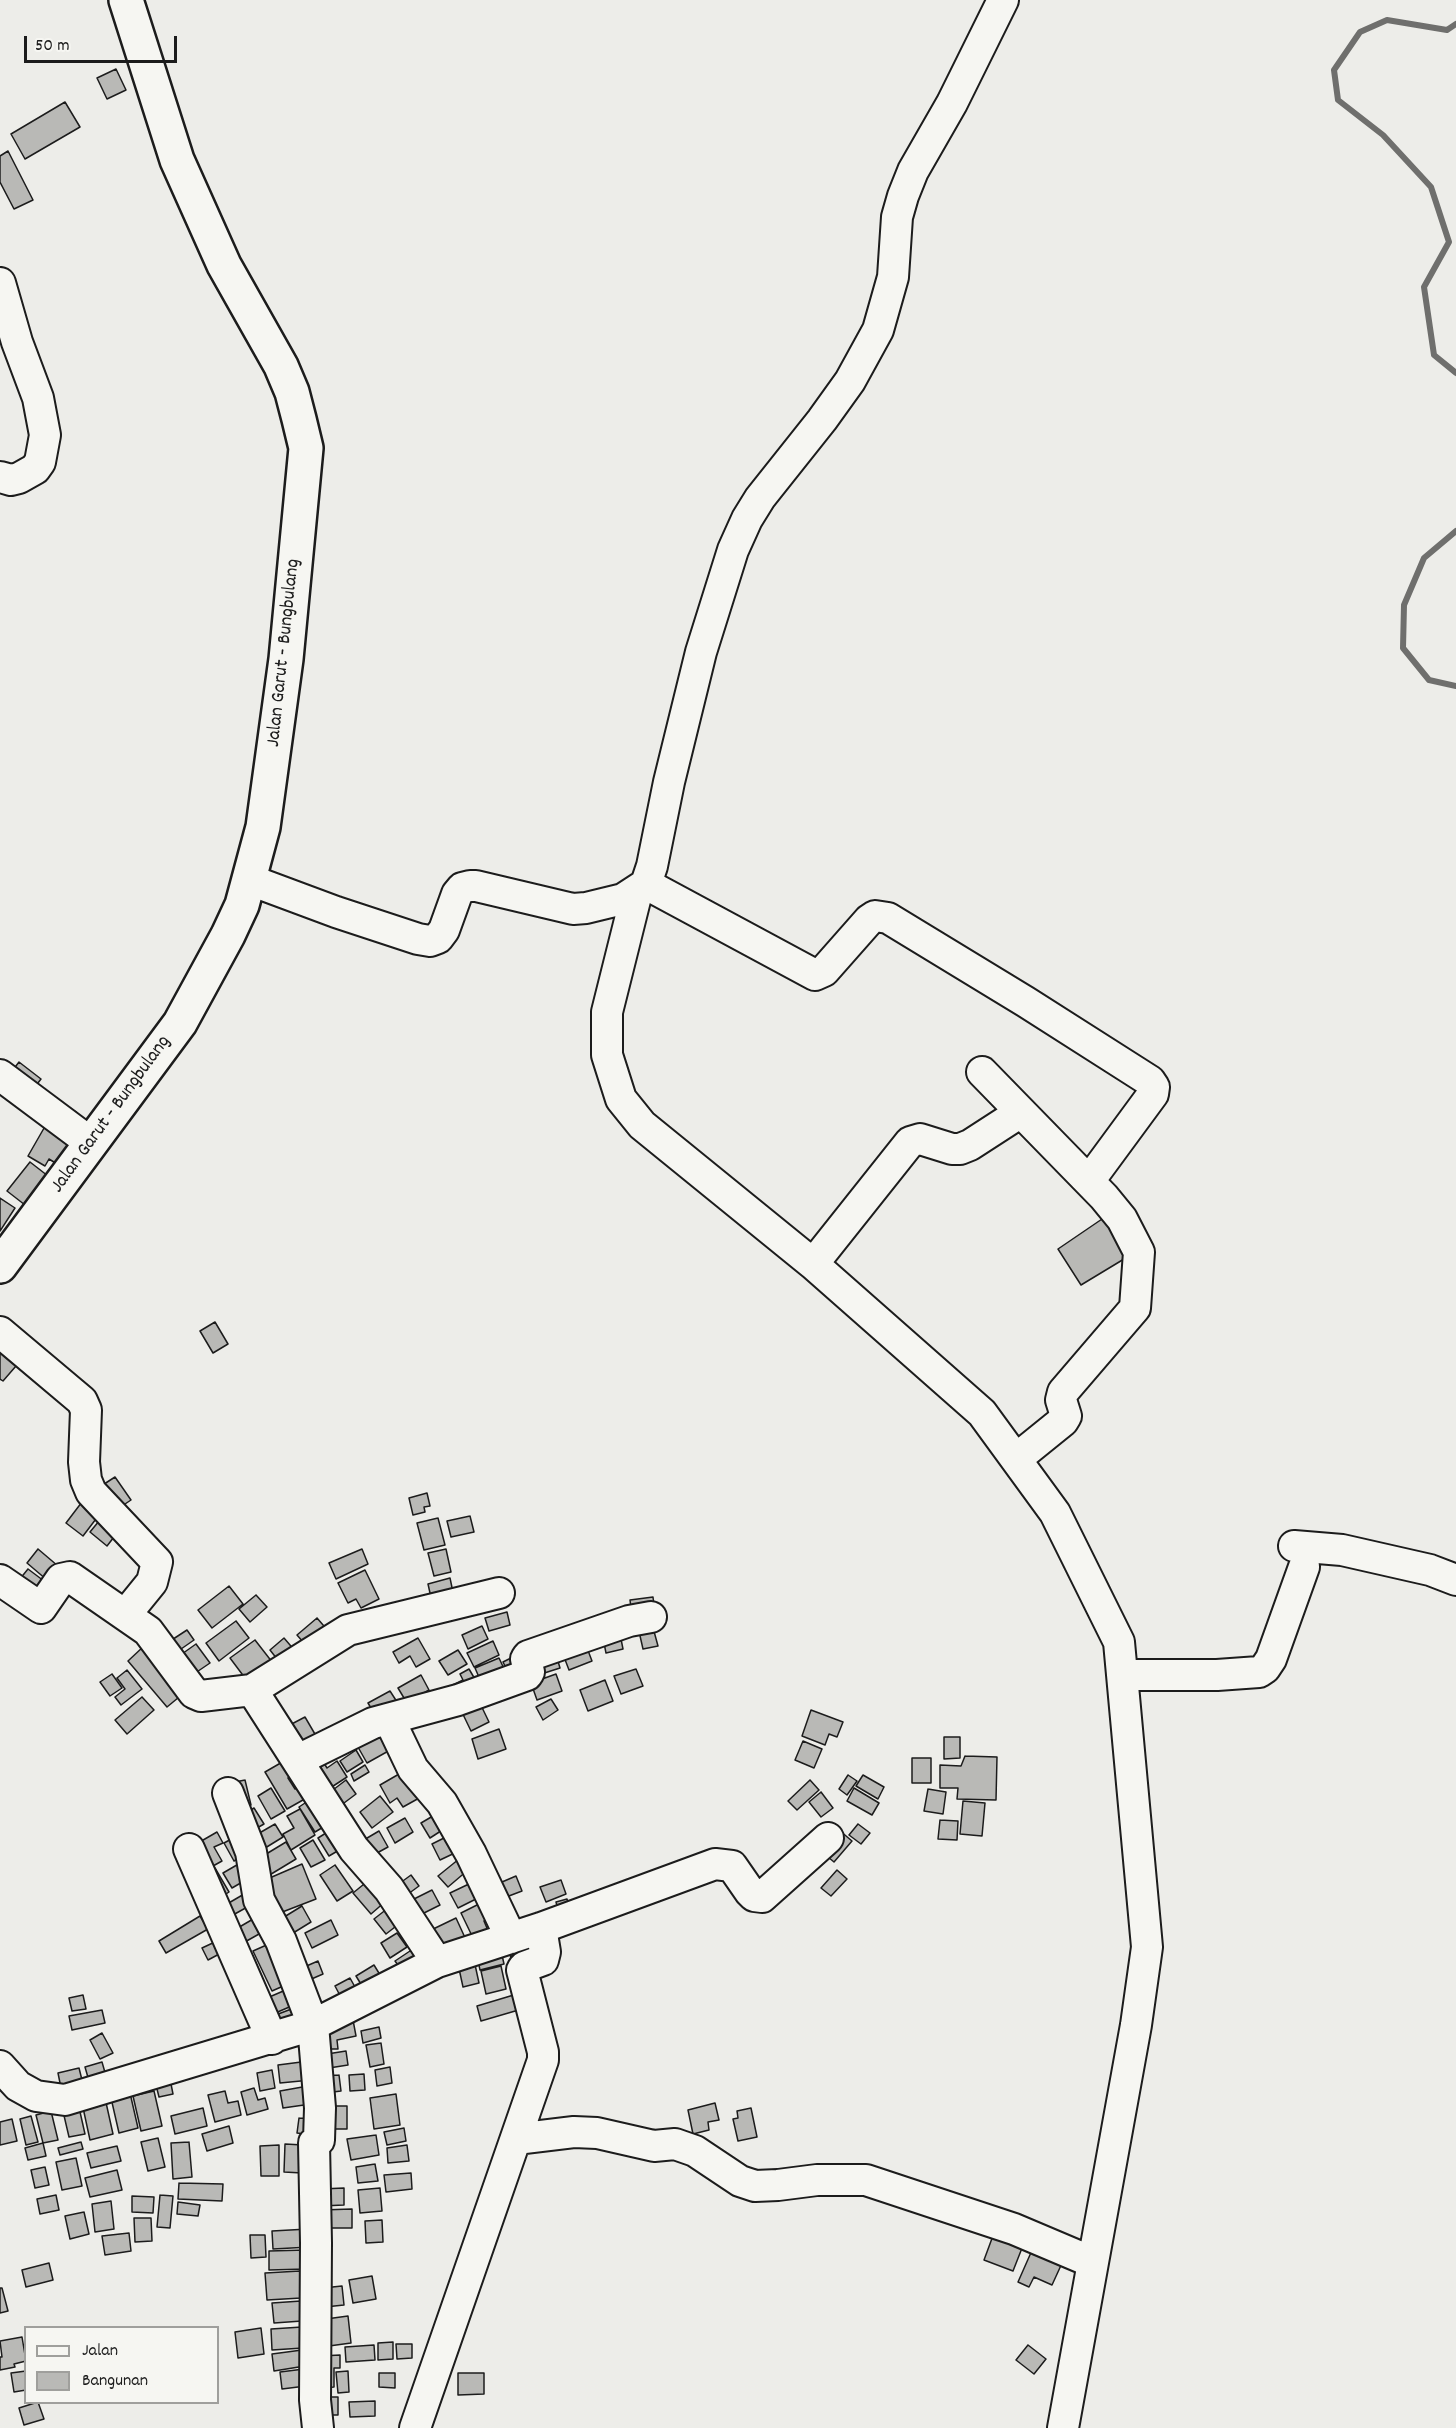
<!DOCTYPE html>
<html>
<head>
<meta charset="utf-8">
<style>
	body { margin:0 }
	#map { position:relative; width:1456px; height:2428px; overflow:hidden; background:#edede9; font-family:Dekko,sans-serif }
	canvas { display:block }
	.legend { position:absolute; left:24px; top:2326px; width:195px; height:78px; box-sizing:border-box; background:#f6f6f2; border:2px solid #9f9f9c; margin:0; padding:8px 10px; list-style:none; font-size:18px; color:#1c1c1c }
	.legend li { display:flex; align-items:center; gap:12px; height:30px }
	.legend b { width:30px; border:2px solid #9f9f9c }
	.scale { position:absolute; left:24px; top:36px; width:153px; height:27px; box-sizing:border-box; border:3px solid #1c1c1c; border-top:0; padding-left:8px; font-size:18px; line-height:21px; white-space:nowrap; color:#1c1c1c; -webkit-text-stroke:4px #f6f6f2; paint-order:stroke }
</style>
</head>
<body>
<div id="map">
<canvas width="1456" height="2428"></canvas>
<ul class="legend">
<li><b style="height:8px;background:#f6f6f2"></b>Jalan</li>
<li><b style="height:16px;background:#b9b9b6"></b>Bangunan</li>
</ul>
<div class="scale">50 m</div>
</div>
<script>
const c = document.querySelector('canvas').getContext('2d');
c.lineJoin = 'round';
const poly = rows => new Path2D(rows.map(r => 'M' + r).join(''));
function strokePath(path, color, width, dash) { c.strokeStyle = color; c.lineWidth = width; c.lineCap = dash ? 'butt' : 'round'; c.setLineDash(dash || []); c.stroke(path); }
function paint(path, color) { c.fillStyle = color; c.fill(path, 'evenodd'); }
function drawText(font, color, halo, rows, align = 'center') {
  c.font = font + ' Dekko,sans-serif'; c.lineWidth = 4.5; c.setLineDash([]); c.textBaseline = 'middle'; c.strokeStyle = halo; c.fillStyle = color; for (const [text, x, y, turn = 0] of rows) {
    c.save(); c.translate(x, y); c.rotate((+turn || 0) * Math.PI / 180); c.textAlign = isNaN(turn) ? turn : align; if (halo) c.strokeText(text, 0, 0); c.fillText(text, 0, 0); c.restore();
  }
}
strokePath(poly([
	[1456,24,1447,30,1387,20,1360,32,1334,70,1338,100,1383,135,1431,187,1449,242,1424,287,1434,355,1456,373],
	[1456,531,1424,558,1404,605,1403,648,1429,680,1456,686]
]), '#6f6f6d', 6);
const building = poly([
	[116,69,126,90,107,99,97,78,116,69],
	[65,102,80,127,25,159,11,134,65,102],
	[8,151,33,200,14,209,0,182,0,156,8,151],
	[19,1062,41,1079,31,1092,9,1075,19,1062],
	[59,1102,76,1112,65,1131,74,1135,57,1164,49,1159,45,1166,28,1156,59,1102],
	[30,1162,48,1176,25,1205,7,1191,30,1162],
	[0,1198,15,1208,0,1231,0,1198],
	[1105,1217,1129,1256,1081,1285,1058,1249,1105,1217],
	[215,1322,228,1344,213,1353,200,1331,215,1322],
	[0,1352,16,1366,3,1381,0,1379,0,1352],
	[115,1477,131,1500,113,1512,98,1488,115,1477],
	[427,1493,430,1506,424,1507,425,1512,413,1515,409,1498,427,1493],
	[85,1498,102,1511,83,1536,66,1523,85,1498],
	[104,1515,121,1528,107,1546,90,1532,104,1515],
	[470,1516,474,1532,451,1537,447,1521,470,1516],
	[438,1518,445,1545,424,1550,417,1523,438,1518],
	[38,1549,58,1566,47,1580,27,1563,38,1549],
	[362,1549,368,1564,336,1579,329,1563,362,1549],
	[446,1549,451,1572,434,1576,428,1553,446,1549],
	[28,1569,48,1584,35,1601,15,1585,28,1569],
	[365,1570,379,1599,361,1608,356,1599,348,1603,338,1583,365,1570],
	[450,1578,454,1597,432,1602,428,1584,450,1578],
	[229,1586,243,1604,212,1628,198,1610,229,1586],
	[256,1595,267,1607,250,1622,239,1609,256,1595],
	[653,1597,655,1614,632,1616,630,1600,653,1597],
	[507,1612,510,1625,489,1631,485,1618,507,1612],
	[317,1618,330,1633,310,1650,297,1635,317,1618],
	[236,1621,249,1638,219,1661,206,1643,236,1621],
	[652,1624,658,1646,643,1649,638,1627,652,1624],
	[482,1626,488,1639,468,1649,462,1635,482,1626],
	[187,1630,194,1640,171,1656,164,1645,187,1630],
	[620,1634,623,1649,606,1653,603,1638,620,1634],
	[284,1638,296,1652,281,1664,270,1650,284,1638],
	[418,1638,430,1659,416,1667,410,1656,399,1663,393,1652,418,1638],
	[255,1640,276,1667,262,1679,255,1670,245,1678,230,1658,255,1640],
	[584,1640,592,1661,569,1670,561,1649,584,1640],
	[493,1641,499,1655,474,1667,467,1653,493,1641],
	[196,1644,210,1663,185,1680,172,1661,196,1644],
	[144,1646,184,1693,167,1707,128,1661,144,1646],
	[458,1650,467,1664,448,1675,439,1661,458,1650],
	[555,1651,560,1668,535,1676,555,1651],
	[519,1654,510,1676,503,1662,519,1654],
	[499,1658,506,1673,482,1684,475,1668,499,1658],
	[469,1669,479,1686,460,1697,453,1685,463,1680,460,1674,469,1669],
	[636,1669,643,1686,621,1694,614,1676,636,1669],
	[127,1670,142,1689,121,1705,115,1697,125,1689,117,1678,127,1670],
	[112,1674,122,1688,110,1696,100,1682,112,1674],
	[556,1674,562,1691,537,1700,531,1683,556,1674],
	[421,1675,429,1690,407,1703,398,1688,421,1675],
	[605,1680,613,1701,588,1711,580,1690,605,1680],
	[390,1691,399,1705,377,1718,368,1703,390,1691],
	[476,1695,489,1722,471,1731,458,1704,476,1695],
	[142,1697,154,1710,127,1734,115,1720,142,1697],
	[551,1699,558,1710,543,1720,536,1707,551,1699],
	[811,1710,843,1722,837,1737,829,1734,825,1745,802,1736,811,1710],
	[305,1717,319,1741,300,1752,286,1727,305,1717],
	[379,1726,392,1749,367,1763,354,1740,379,1726],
	[499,1729,506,1749,478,1759,472,1739,499,1729],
	[944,1737,960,1737,960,1758,944,1759,944,1737],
	[803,1741,822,1749,814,1768,795,1760,803,1741],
	[356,1750,363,1762,347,1772,340,1761,356,1750],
	[965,1756,997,1757,996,1800,957,1799,958,1788,940,1788,940,1765,961,1766,965,1756],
	[291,1757,299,1771,288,1778,295,1789,304,1784,310,1796,287,1809,265,1772,291,1757],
	[912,1758,931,1758,931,1783,912,1783,912,1758],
	[322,1760,327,1768,337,1761,347,1777,324,1792,309,1769,322,1760],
	[365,1765,369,1772,354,1781,351,1774,365,1765],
	[406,1770,421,1797,403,1807,397,1798,390,1803,380,1785,406,1770],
	[848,1775,857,1781,847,1795,839,1789,848,1775],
	[863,1775,884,1787,878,1799,856,1786,863,1775],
	[245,1780,251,1805,236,1809,230,1783,245,1780],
	[346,1780,356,1794,336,1809,325,1796,346,1780],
	[810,1780,819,1790,797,1810,788,1801,810,1780],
	[271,1788,285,1811,271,1819,258,1796,271,1788],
	[854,1788,879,1803,872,1815,847,1801,854,1788],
	[928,1789,946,1792,943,1814,924,1811,928,1789],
	[821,1792,833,1808,821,1817,809,1802,821,1792],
	[380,1796,393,1812,372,1828,360,1812,380,1796],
	[314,1797,330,1823,315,1832,299,1807,314,1797],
	[963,1801,985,1803,982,1836,960,1834,963,1801],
	[254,1808,264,1824,250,1832,241,1816,254,1808],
	[300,1809,315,1835,291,1850,283,1834,294,1828,287,1816,300,1809],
	[438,1813,447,1827,430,1838,421,1823,438,1813],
	[405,1818,413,1832,395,1843,387,1828,405,1818],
	[940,1820,958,1821,957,1840,938,1839,940,1820],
	[275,1824,283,1837,257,1853,249,1839,275,1824],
	[858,1824,870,1833,861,1844,849,1835,858,1824],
	[334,1828,346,1846,329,1856,318,1838,334,1828],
	[839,1830,852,1841,834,1862,822,1852,839,1830],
	[379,1831,388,1847,366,1859,357,1844,379,1831],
	[217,1832,223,1843,214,1847,222,1861,204,1871,191,1847,217,1832],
	[450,1835,459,1851,440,1860,432,1844,450,1835],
	[237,1836,247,1853,234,1861,224,1843,237,1836],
	[313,1840,325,1860,311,1867,300,1848,313,1840],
	[286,1842,296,1859,263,1879,253,1862,286,1842],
	[459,1859,468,1870,448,1887,438,1876,459,1859],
	[242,1862,251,1877,232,1888,223,1873,242,1862],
	[302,1864,316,1899,272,1916,258,1883,302,1864],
	[335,1865,353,1891,337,1901,320,1875,335,1865],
	[215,1868,229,1892,217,1900,203,1875,215,1868],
	[837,1870,847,1879,831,1896,821,1888,837,1870],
	[411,1875,419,1886,404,1897,396,1886,411,1875],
	[516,1876,522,1891,501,1899,495,1885,516,1876],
	[369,1880,386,1901,371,1914,353,1893,369,1880],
	[561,1880,566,1894,546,1902,540,1887,561,1880],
	[471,1883,478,1898,458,1908,450,1893,471,1883],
	[251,1890,258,1901,233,1915,227,1904,251,1890],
	[432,1890,440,1905,412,1919,404,1904,432,1890],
	[567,1899,570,1910,559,1913,556,1902,567,1899],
	[485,1901,493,1916,484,1921,489,1933,474,1940,461,1913,485,1901],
	[392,1905,404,1920,386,1934,374,1919,392,1905],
	[302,1906,311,1922,285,1938,276,1922,302,1906],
	[260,1915,268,1929,243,1943,236,1929,260,1915],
	[200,1916,208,1929,166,1953,159,1941,200,1916],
	[456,1918,467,1942,438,1956,427,1932,456,1918],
	[331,1920,338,1935,312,1948,305,1933,331,1920],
	[397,1933,407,1947,390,1958,381,1943,397,1933],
	[525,1937,530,1952,511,1958,507,1943,525,1937],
	[217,1941,223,1952,208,1960,202,1948,217,1941],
	[271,1943,290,1983,272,1991,253,1951,271,1943],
	[500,1946,504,1964,480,1970,476,1951,500,1946],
	[416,1947,424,1959,404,1973,395,1961,416,1947],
	[474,1960,479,1983,463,1987,458,1964,474,1960],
	[318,1961,323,1974,300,1984,295,1971,318,1961],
	[374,1965,385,1983,367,1994,356,1976,374,1965],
	[501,1966,506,1989,486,1994,481,1971,501,1966],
	[350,1978,360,1996,345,2005,335,1986,350,1978],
	[288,1989,294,2005,273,2014,267,1998,288,1989],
	[517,1994,522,2009,481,2021,477,2006,517,1994],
	[83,1995,86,2009,72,2011,69,1998,83,1995],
	[294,2008,299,2023,279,2031,273,2016,294,2008],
	[102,2010,105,2023,72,2030,69,2016,102,2010],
	[353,2020,356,2036,337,2040,338,2049,325,2049,324,2025,353,2020],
	[379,2027,381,2038,363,2043,361,2031,379,2027],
	[102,2033,113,2053,100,2059,90,2040,102,2033],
	[381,2043,384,2064,370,2067,366,2045,381,2043],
	[346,2051,348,2065,329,2068,327,2054,346,2051],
	[309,2061,311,2080,280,2083,278,2065,309,2061],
	[102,2062,108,2083,91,2088,85,2067,102,2062],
	[390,2067,392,2083,377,2086,375,2070,390,2067],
	[79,2068,84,2088,62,2093,58,2073,79,2068],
	[272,2070,275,2088,260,2091,257,2073,272,2070],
	[169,2074,173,2094,159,2097,154,2077,169,2074],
	[364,2074,365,2090,350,2091,349,2075,364,2074],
	[339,2075,341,2091,325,2093,323,2076,339,2075],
	[308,2086,311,2104,283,2108,280,2091,308,2086],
	[254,2088,258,2100,265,2098,268,2109,247,2115,241,2092,254,2088],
	[154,2091,162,2126,141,2131,133,2096,154,2091],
	[225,2091,228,2103,238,2101,241,2115,215,2122,208,2095,225,2091],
	[130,2093,138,2128,119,2133,111,2098,130,2093],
	[396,2094,400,2125,374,2129,370,2098,396,2094],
	[105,2098,113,2134,90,2140,82,2103,105,2098],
	[78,2103,85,2134,69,2137,62,2107,78,2103],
	[715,2103,719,2120,708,2122,709,2130,693,2134,688,2110,715,2103],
	[332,2106,347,2106,347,2129,332,2129,332,2106],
	[203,2108,207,2126,175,2134,171,2116,203,2108],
	[751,2108,757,2137,738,2141,733,2119,738,2118,737,2111,751,2108],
	[51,2111,58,2140,43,2143,36,2115,51,2111],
	[31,2116,38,2142,26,2145,20,2119,31,2116],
	[299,2118,313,2119,312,2135,297,2133,299,2118],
	[12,2119,17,2141,0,2145,0,2122,12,2119],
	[229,2126,233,2143,207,2151,202,2134,229,2126],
	[404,2128,406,2141,387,2145,384,2132,404,2128],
	[376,2135,379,2155,351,2160,347,2139,376,2135],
	[158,2138,165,2167,148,2171,141,2142,158,2138],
	[81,2142,83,2149,60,2155,58,2148,81,2142],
	[189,2142,192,2177,173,2179,171,2143,189,2142],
	[43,2143,46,2156,28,2160,25,2148,43,2143],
	[285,2144,303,2145,302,2173,284,2172,285,2144],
	[279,2145,279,2176,261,2176,260,2146,279,2145],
	[407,2145,409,2161,388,2163,387,2148,407,2145],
	[117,2146,121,2161,91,2168,87,2153,117,2146],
	[76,2158,82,2186,62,2190,56,2162,76,2158],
	[375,2164,378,2181,358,2183,356,2167,375,2164],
	[45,2167,49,2185,35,2188,31,2170,45,2167],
	[117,2170,122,2190,90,2197,85,2178,117,2170],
	[411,2173,412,2189,386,2192,384,2175,411,2173],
	[179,2183,223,2184,222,2201,178,2199,179,2183],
	[344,2188,344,2205,321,2206,321,2189,344,2188],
	[380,2188,382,2211,360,2213,358,2190,380,2188],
	[56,2195,59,2210,40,2214,37,2199,56,2195],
	[160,2195,173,2196,170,2228,157,2227,160,2195],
	[132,2196,154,2197,153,2213,132,2212,132,2196],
	[111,2201,114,2229,95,2232,92,2204,111,2201],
	[178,2202,200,2205,198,2216,177,2214,178,2202],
	[352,2209,352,2228,321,2228,321,2210,352,2209],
	[84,2212,89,2234,70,2239,65,2216,84,2212],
	[134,2218,151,2218,152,2241,135,2242,134,2218],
	[382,2220,383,2242,366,2243,365,2221,382,2220],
	[308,2229,310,2247,273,2249,272,2231,308,2229],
	[129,2233,131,2251,105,2255,102,2236,129,2233],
	[994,2233,1024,2243,1013,2271,984,2260,994,2233],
	[250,2235,265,2235,266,2257,251,2258,250,2235],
	[1033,2248,1063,2261,1052,2285,1034,2277,1029,2287,1018,2282,1033,2248],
	[306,2250,306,2269,269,2270,269,2251,306,2250],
	[49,2263,53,2280,26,2287,22,2270,49,2263],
	[300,2271,301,2298,267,2300,265,2273,300,2271],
	[372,2276,376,2299,353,2303,349,2280,372,2276],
	[342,2286,344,2305,325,2307,323,2288,342,2286],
	[0,2288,2,2288,8,2311,0,2313,0,2288],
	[301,2301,302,2321,274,2323,272,2303,301,2301],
	[348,2316,351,2343,329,2346,326,2319,348,2316],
	[302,2327,303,2348,272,2350,271,2329,302,2327],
	[261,2328,264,2354,238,2358,235,2332,261,2328],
	[22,2337,26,2361,14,2364,15,2367,0,2370,0,2357,2,2357,0,2341,22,2337],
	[393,2342,393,2359,378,2360,378,2343,393,2342],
	[396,2344,412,2344,412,2358,397,2359,396,2344],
	[374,2345,375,2360,346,2362,345,2347,374,2345],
	[1028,2345,1046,2359,1034,2374,1016,2360,1028,2345],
	[302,2350,305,2366,274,2371,272,2354,302,2350],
	[340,2355,340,2368,334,2368,334,2387,322,2388,321,2356,340,2355],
	[304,2369,306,2386,282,2389,280,2372,304,2369],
	[26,2371,26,2390,14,2392,11,2373,26,2371],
	[348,2371,349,2392,338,2393,336,2372,348,2371],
	[379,2373,395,2373,395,2388,379,2387,379,2373],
	[458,2373,484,2373,484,2394,458,2395,458,2373],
	[326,2397,338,2397,338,2415,326,2415,326,2397],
	[375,2401,375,2416,350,2417,349,2402,375,2401],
	[38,2402,44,2419,24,2425,19,2408,38,2402]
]);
paint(building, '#b9b9b6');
strokePath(building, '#1c1c1c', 1.5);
const minor = poly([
	[0,283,17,342,38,398,45,435,40,462,35,469,19,478,11,480,0,477],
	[250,880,336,912,418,939,430,941,438,938,444,930,457,894,462,888,470,886,476,886,573,909,586,908,623,899,646,884,652,866,669,782,701,652,733,550,747,519,760,498,822,420,850,381,878,330,893,277,897,217,903,196,913,171,952,103,1003,0],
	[646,884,815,975,824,971,869,920,875,916,888,918,1026,1002,1150,1081,1154,1087,1153,1094,1089,1181],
	[637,892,607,1012,607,1055,621,1099,642,1125,813,1264,982,1413,1055,1513,1119,1642,1147,1947,1136,2025,1063,2428],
	[982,1072,1104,1197,1122,1219,1139,1252,1135,1308,1063,1392,1061,1400,1066,1416,1063,1421,1016,1459],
	[0,1075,91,1143],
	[813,1264,910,1142,920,1139,952,1149,960,1149,970,1145,1021,1112],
	[0,1332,82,1401,86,1410,84,1462,86,1480,91,1492,157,1562,152,1582,126,1614],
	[1294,1546,1342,1550,1430,1570,1456,1580],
	[0,1580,41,1608,61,1579,70,1577,148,1631,194,1693,201,1696,252,1690,354,1849,389,1889,437,1962,313,2025,320,2108,319,2140,314,2143,316,2243,315,2400,318,2428],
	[1123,1675,1217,1675,1259,1672,1265,1668,1271,1659,1304,1567],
	[252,1690,348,1630,499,1593],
	[389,1719,413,1769,442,1803,471,1854,511,1938],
	[298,1760,373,1723,458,1700,527,1675,529,1672,526,1659,528,1656,629,1621,651,1617],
	[189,1849,272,2039],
	[437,1962,541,1928,715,1864,732,1866,750,1892,754,1896,762,1897,828,1838],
	[0,2066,18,2086,36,2096,65,2100,313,2025,281,1941,259,1900,251,1852,228,1793],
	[516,2139,574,2132,597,2133,654,2146,675,2144,695,2151,740,2181,755,2186,778,2185,817,2180,866,2180,1014,2229,1092,2262],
	[415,2428,543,2060,543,2052,522,1970,524,1967,543,1960,545,1952,541,1928]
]);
const major = poly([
	[0,1266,180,1023,228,935,242,905,263,827,286,659,306,448,299,419,292,392,281,366,224,265,177,160,126,0]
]);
strokePath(minor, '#1c1c1c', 34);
strokePath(major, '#1c1c1c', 38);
strokePath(minor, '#f6f6f2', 30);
strokePath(major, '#f6f6f2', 33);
drawText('20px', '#1c1c1c', '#f6f6f2', [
	["Jalan Garut - Bungbulang",285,653,-84],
	["Jalan Garut - Bungbulang",112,1115,-54]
]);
</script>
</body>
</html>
